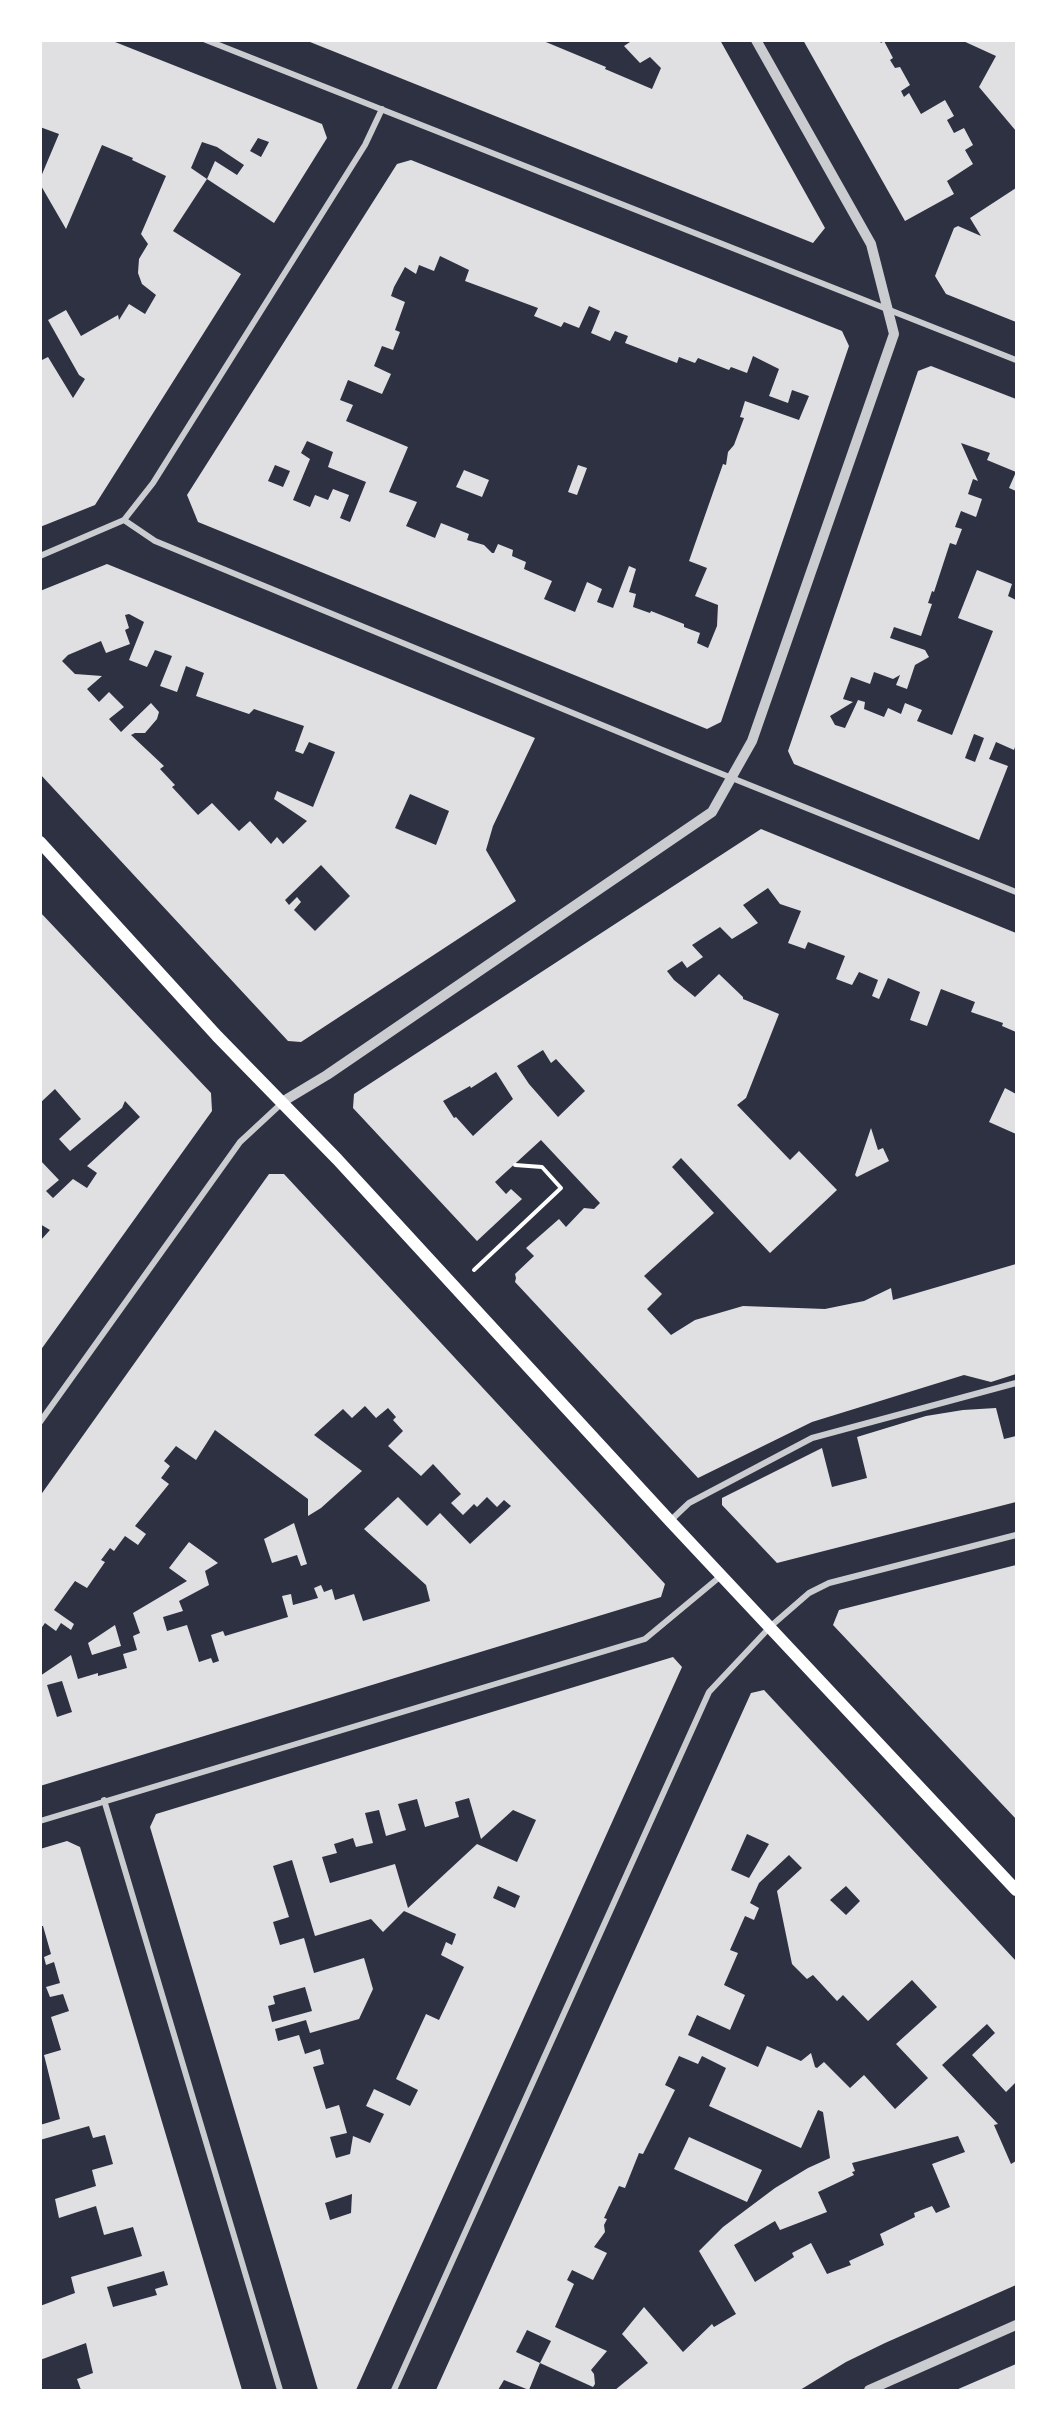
<!DOCTYPE html>
<html>
<head>
<meta charset="utf-8">
<style>
	body { margin:0 }
	#map { position:relative; width:1057px; height:2431px; overflow:hidden; background:#2d3142; font-family:"Golos Text",sans-serif }
	canvas { display:block }
	.frame { position:absolute; inset:0; border:42px solid #fff; pointer-events:none }
</style>
</head>
<body>
<div id="map">
<canvas width="1057" height="2431"></canvas>
<div class="frame"></div>
</div>
<script>
const c = document.querySelector('canvas').getContext('2d');
c.lineJoin = 'round';
function paint(path, color) { c.fillStyle = color; c.fill(path, 'evenodd'); }
const poly = rows => new Path2D(rows.map(r => 'M' + r).join(''));
function strokePath(path, color, width, dash) { c.strokeStyle = color; c.lineWidth = width; c.lineCap = dash ? 'butt' : 'round'; c.setLineDash(dash || []); c.stroke(path); }
paint(poly([
	[40,40,110,40,322,124,327,138,274,223,207,179,173,231,241,274,95,505,40,527,40,361,48,357,73,398,85,379,79,375,48,320,66,310,81,336,118,315,119,320,129,304,145,314,156,295,142,284,138,273,139,259,148,244,141,234,166,176,132,160,133,158,102,145,66,229,40,184,40,179,59,134,40,127],
	[258,138,269,142,261,157,250,151],
	[202,142,217,147,244,165,237,175,215,161,207,179,191,168],
	[305,40,541,40,606,67,605,69,652,89,661,68,650,57,640,63,624,46,633,40,720,40,825,228,813,243],
	[803,40,879,40,881,43,884,41,893,58,890,60,895,68,900,67,910,85,901,91,904,97,909,93,921,114,945,100,954,116,947,120,954,133,964,128,973,145,965,150,973,164,947,181,954,194,905,221],
	[961,40,1016,40,1016,131,979,87,996,56],
	[411,160,842,331,849,346,721,722,707,729,198,522,187,495,397,164],
	[440,256,469,270,465,281,538,308,534,316,561,327,564,322,579,328,589,306,600,311,591,333,610,341,615,331,628,336,625,343,677,363,679,357,695,363,698,358,729,370,731,367,747,373,753,356,779,369,769,396,788,403,792,390,809,396,799,420,745,401,740,417,744,418,734,445,728,452,726,465,723,464,689,561,707,568,695,596,718,605,717,626,708,648,697,643,700,633,684,627,684,624,651,611,650,613,633,607,636,594,629,592,636,569,629,566,613,608,597,602,602,589,587,582,575,612,544,599,552,581,524,569,526,562,512,556,513,550,498,544,494,553,492,553,484,545,467,540,469,534,441,523,435,538,406,526,417,502,389,492,408,447,346,421,353,405,340,400,348,380,382,394,391,374,374,366,382,346,393,350,400,332,395,330,405,302,391,296,394,287,405,267,416,274,419,265,434,271],
	[307,441,333,452,328,467,366,482,350,522,340,518,349,495,333,489,328,500,315,495,310,507,293,500,310,459,301,453],
	[275,465,290,471,283,487,268,481],
	[1016,188,1016,322,946,294,935,276,954,228,958,226,981,236,970,218],
	[931,366,1016,399,1016,491,1009,488,1016,472,987,460,990,453,961,443,978,481,973,479,968,494,982,499,976,517,961,511,955,527,962,529,956,545,950,543,934,592,932,591,928,603,932,604,921,636,894,627,890,638,925,650,929,657,915,665,907,689,896,685,900,675,893,679,874,672,870,684,851,677,843,699,853,702,830,716,835,725,845,728,858,700,865,702,864,709,884,717,888,708,901,714,905,703,922,710,917,721,952,735,993,631,958,618,977,570,1012,584,1008,596,1016,600,1016,744,1014,750,996,742,989,759,1008,766,979,840,794,764,788,751,918,371],
	[974,734,984,738,975,762,965,758],
	[578,465,587,468,577,495,568,492],
	[464,470,489,480,482,497,456,487],
	[107,564,535,738,493,826,486,850,516,901,301,1042,288,1041,40,774,40,591],
	[129,614,144,622,129,660,147,667,155,650,172,656,160,686,177,692,186,666,204,673,196,696,249,714,254,709,304,726,295,751,303,754,309,742,335,752,313,807,277,791,274,799,307,821,283,844,277,837,271,844,250,821,239,831,212,803,198,815,172,787,175,785,160,769,164,766,131,735,135,733,145,733,157,719,159,712,151,703,121,732,109,719,124,707,109,692,99,702,87,689,102,676,75,674,62,661,68,655,101,641,106,653,130,644,125,630,129,628,125,615],
	[410,794,449,811,436,845,395,828],
	[321,865,350,896,315,931,294,910,301,902,297,897,289,905,285,900],
	[761,829,1016,933,1016,1032,1002,1026,1003,1023,971,1012,975,1002,941,989,927,1026,910,1020,920,992,888,978,879,999,872,996,878,980,859,972,852,985,836,979,845,956,808,942,805,949,788,943,801,911,780,904,768,888,743,905,758,923,732,939,720,927,692,945,703,957,687,968,682,961,667,971,674,980,695,997,719,974,743,997,743,999,779,1014,746,1098,737,1105,790,1160,799,1151,837,1190,770,1253,681,1158,672,1167,714,1213,644,1276,662,1294,647,1309,671,1335,695,1320,743,1306,825,1309,864,1301,891,1288,893,1300,1016,1264,1016,1374,991,1382,964,1375,812,1422,698,1478,515,1282,516,1278,515,1274,534,1256,526,1248,559,1219,566,1227,584,1208,594,1209,600,1203,541,1140,495,1182,506,1194,511,1189,522,1199,477,1241,353,1108,354,1094],
	[543,1050,551,1063,556,1059,585,1091,558,1117,529,1084,517,1066],
	[496,1072,513,1099,473,1136,456,1117,454,1118,443,1101,470,1086,471,1088],
	[40,912,211,1093,212,1111,40,1351,40,1241,50,1230,40,1224,40,1160,59,1180,46,1191,53,1198,73,1179,87,1188,97,1173,87,1166,140,1117,125,1101,122,1108,70,1151,59,1139,81,1119,55,1089,40,1103],
	[1005,1088,1016,1094,1016,1134,989,1122],
	[871,1128,878,1150,883,1148,889,1161,857,1177,855,1175],
	[269,1174,284,1174,665,1584,661,1597,40,1786,40,1676,71,1655,78,1679,98,1673,98,1676,127,1668,123,1654,137,1650,133,1636,140,1633,133,1613,187,1581,169,1568,189,1542,218,1563,205,1571,209,1585,179,1601,183,1611,163,1617,167,1631,187,1625,199,1662,211,1658,213,1663,219,1661,211,1635,223,1631,225,1636,288,1617,282,1596,291,1594,293,1605,318,1598,314,1588,321,1585,324,1592,332,1589,335,1600,354,1594,363,1621,430,1601,426,1585,364,1529,398,1497,427,1526,440,1513,470,1544,511,1506,504,1500,497,1507,487,1497,477,1507,474,1504,463,1515,451,1503,461,1494,433,1464,421,1476,388,1446,403,1431,393,1420,396,1417,388,1408,376,1418,365,1406,352,1418,343,1409,314,1435,362,1471,321,1508,308,1516,308,1499,215,1430,196,1460,176,1446,164,1461,170,1466,161,1478,169,1484,135,1526,146,1534,138,1545,125,1536,114,1551,110,1548,101,1560,105,1562,87,1588,75,1581,54,1610,74,1624,71,1630,61,1623,56,1631,45,1623,40,1630,40,1496],
	[62,1681,72,1712,57,1717,47,1685],
	[996,1408,1004,1439,1016,1436,1016,1502,777,1563,722,1505,722,1498,822,1448,832,1487,867,1478,857,1437,926,1416,963,1410],
	[294,1523,307,1564,301,1566,297,1555,272,1563,264,1539],
	[1016,1565,1016,1819,833,1625,839,1610],
	[115,1625,121,1646,92,1655,88,1643],
	[673,1657,682,1667,356,2390,318,2390,150,1827,156,1814],
	[469,1798,481,1839,513,1810,536,1820,517,1862,477,1844,408,1908,395,1864,330,1883,322,1857,337,1853,334,1844,353,1838,356,1847,373,1843,365,1813,379,1810,386,1836,406,1830,398,1804,417,1799,425,1827,459,1817,455,1802],
	[292,1860,315,1936,371,1919,383,1932,404,1911,456,1934,452,1945,446,1942,441,1955,464,1967,439,2020,426,2014,396,2079,418,2090,410,2106,374,2089,366,2106,384,2114,370,2143,353,2136,350,2154,336,2158,330,2137,347,2133,339,2105,326,2109,313,2067,324,2064,320,2049,305,2054,299,2035,278,2041,275,2029,306,2020,310,2033,359,2019,373,1989,364,1958,314,1973,304,1938,280,1945,273,1922,289,1917,273,1866],
	[498,1886,520,1896,515,1908,493,1898],
	[305,1987,312,2011,272,2022,268,2006,275,2004,273,1996],
	[352,2194,351,2213,330,2220,325,2203],
	[764,1690,1016,1961,1016,2082,1006,2092,972,2055,995,2033,987,2024,942,2065,998,2124,994,2125,1011,2164,1016,2161,1016,2285,885,2343,846,2362,800,2390,615,2390,648,2363,622,2334,644,2307,683,2352,712,2324,714,2327,736,2314,699,2251,723,2227,775,2188,808,2168,830,2158,823,2112,818,2110,801,2148,709,2106,726,2068,702,2056,698,2064,679,2056,665,2085,675,2090,643,2154,639,2153,625,2188,619,2186,604,2218,607,2219,604,2225,605,2232,594,2247,607,2253,593,2280,572,2270,567,2280,574,2284,555,2327,607,2351,591,2370,594,2374,595,2384,593,2387,540,2363,529,2390,504,2380,498,2390,436,2390,751,1693],
	[747,1834,769,1844,749,1878,731,1870],
	[789,1855,802,1868,777,1891,792,1964,807,1979,813,1975,837,2001,843,1995,868,2021,912,1980,937,2007,896,2044,928,2078,895,2109,864,2075,850,2088,824,2062,817,2068,815,2067,811,2053,801,2061,767,2046,758,2067,688,2035,697,2015,730,2030,745,1995,724,1985,738,1953,730,1950,745,1916,754,1920,759,1908,750,1903,759,1883],
	[846,1886,860,1901,846,1915,830,1900],
	[958,2136,965,2152,932,2164,950,2207,936,2213,932,2206,914,2213,915,2217,880,2234,884,2245,849,2261,851,2265,827,2274,811,2243,792,2253,794,2257,755,2282,734,2245,775,2221,780,2230,827,2212,818,2192,854,2175,852,2172,855,2171,852,2163],
	[527,2330,551,2341,540,2363,516,2352],
	[67,1841,80,1847,242,2390,81,2390,77,2379,93,2373,86,2343,40,2360,40,2306,75,2293,71,2277,142,2256,133,2227,104,2235,96,2206,59,2218,55,2199,96,2186,92,2170,113,2164,105,2135,93,2138,89,2126,40,2140,40,2125,60,2119,44,2055,61,2050,51,2017,69,2011,63,1994,50,1997,46,1987,60,1983,54,1962,46,1965,44,1957,51,1954,43,1926,40,1926,40,1849],
	[164,2271,168,2285,155,2289,157,2295,113,2307,107,2287],
	[689,2137,762,2170,747,2202,674,2169],
	[1016,2364,1016,2390,956,2390]
]), '#e0e0e3');
strokePath(poly([
	[474,1270,561,1188,542,1167,515,1165]
]), '#fff', 4);
strokePath(poly([
	[206,40,1016,360],
	[124,520,155,541,682,758,1016,892],
	[124,520,153,483,365,145,382,109],
	[40,556,124,520],
	[40,1422,240,1142,282,1103],
	[670,1521,689,1503,812,1438,1016,1383],
	[104,1800,280,2390],
	[40,1821,645,1639,722,1575],
	[394,2390,709,1692,771,1626,809,1593,829,1583,1016,1535]
]), '#caccd0', 6);
strokePath(poly([
	[282,1102,327,1075,712,812,752,741,894,334,871,244,756,40],
	[869,2390,1016,2325]
]), '#caccd0', 10);
strokePath(poly([
	[40,842,217,1036,337,1159,670,1521,1016,1890]
]), '#fff', 12);
</script>
</body>
</html>
